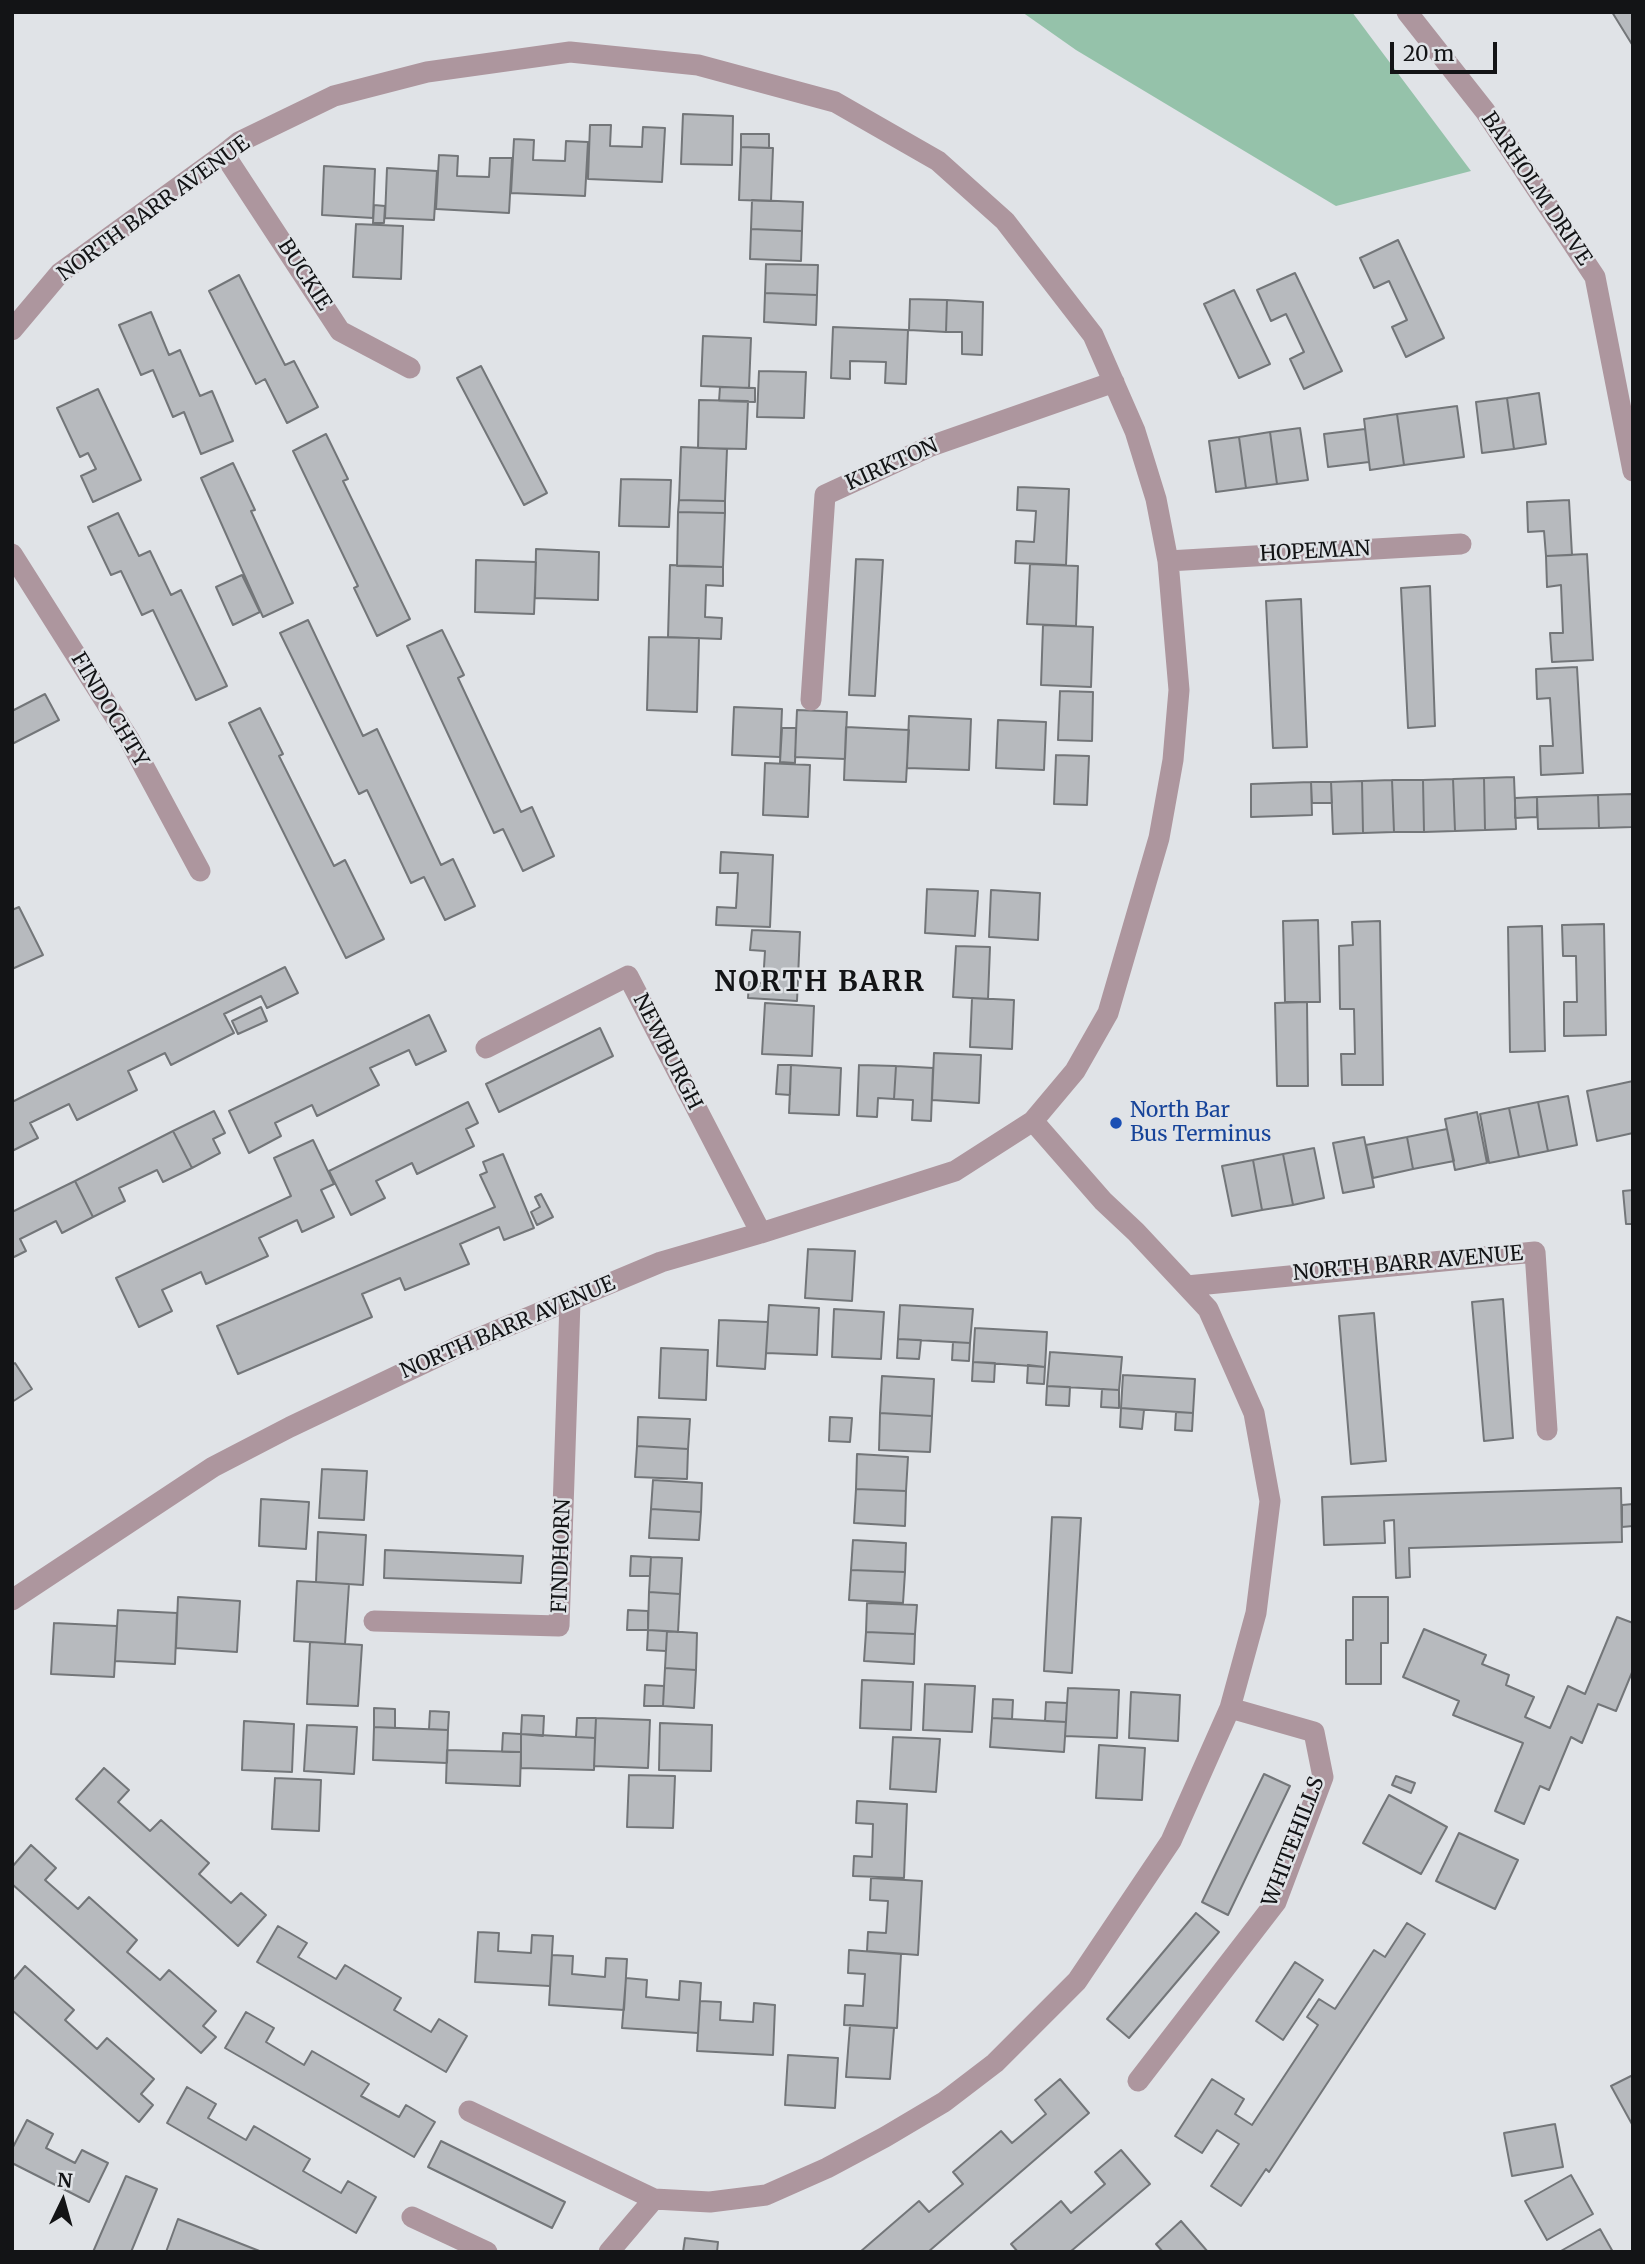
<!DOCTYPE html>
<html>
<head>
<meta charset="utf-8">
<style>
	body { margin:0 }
	#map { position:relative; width:1645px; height:2264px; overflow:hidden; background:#e0e3e7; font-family:Merriweather,serif }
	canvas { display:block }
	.frame { position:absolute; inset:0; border:14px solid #131416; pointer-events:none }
	.north { position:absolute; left:28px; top:2166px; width:70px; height:70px; -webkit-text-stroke:5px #e0e3e7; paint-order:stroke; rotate:5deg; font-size:19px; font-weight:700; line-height:28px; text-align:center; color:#131416 }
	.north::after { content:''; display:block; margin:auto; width:24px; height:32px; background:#131416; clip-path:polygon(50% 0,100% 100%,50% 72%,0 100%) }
	.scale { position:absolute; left:1390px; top:42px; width:107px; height:32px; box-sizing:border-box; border:4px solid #131416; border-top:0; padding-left:9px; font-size:21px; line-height:24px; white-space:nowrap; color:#131416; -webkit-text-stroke:5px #e0e3e7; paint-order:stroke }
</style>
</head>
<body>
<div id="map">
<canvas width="1645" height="2264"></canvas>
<div class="frame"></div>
<div class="north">N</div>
<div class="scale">20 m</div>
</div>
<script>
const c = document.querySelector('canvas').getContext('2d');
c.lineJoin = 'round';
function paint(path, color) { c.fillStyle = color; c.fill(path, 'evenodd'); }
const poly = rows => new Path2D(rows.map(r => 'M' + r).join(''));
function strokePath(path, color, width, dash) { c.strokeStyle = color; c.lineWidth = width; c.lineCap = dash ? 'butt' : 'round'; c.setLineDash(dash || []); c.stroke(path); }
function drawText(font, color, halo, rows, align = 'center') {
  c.font = font + ' Merriweather,serif'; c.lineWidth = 5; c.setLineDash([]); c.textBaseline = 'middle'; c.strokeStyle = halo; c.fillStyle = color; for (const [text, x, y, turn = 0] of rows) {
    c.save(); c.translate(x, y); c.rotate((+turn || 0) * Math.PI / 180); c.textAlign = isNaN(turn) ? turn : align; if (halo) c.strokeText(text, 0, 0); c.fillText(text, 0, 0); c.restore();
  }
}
paint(poly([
	[1022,12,1352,12,1471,171,1336,206,1076,50]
]), '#95c2aa');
const building = poly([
	[1612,12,1633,12,1633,46,1612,12],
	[683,114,733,116,732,165,681,164,683,114],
	[590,125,611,125,610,146,642,147,643,127,665,128,662,182,588,179,590,125],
	[741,134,769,134,769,148,741,147,741,134],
	[514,139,534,140,533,160,565,161,566,141,588,142,585,196,511,193,514,139],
	[741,147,773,148,771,201,739,200,741,147],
	[439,155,458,156,457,176,489,177,490,158,512,158,509,213,436,209,439,155],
	[324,166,375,169,373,218,322,215,324,166],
	[387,168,437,171,434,220,385,218,387,168],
	[752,200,803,202,802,231,751,229,752,200],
	[374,205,385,206,384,223,373,223,374,205],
	[356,224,403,226,401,279,353,277,356,224],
	[751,229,802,231,801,261,750,259,751,229],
	[1398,240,1444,338,1406,357,1392,327,1407,320,1389,281,1374,288,1360,258,1398,240],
	[766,264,818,265,817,295,765,293,766,264],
	[1295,273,1342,371,1304,389,1290,359,1304,352,1286,314,1271,321,1257,290,1295,273],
	[239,275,285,365,294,361,318,407,287,423,265,379,256,384,209,291,239,275],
	[1234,290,1270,364,1239,378,1204,304,1234,290],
	[765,293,817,295,816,325,764,322,765,293],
	[910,299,947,300,946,332,909,330,910,299],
	[947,300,983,302,982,355,962,354,962,332,946,332,947,300],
	[151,312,169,355,180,350,200,396,212,391,233,441,201,454,184,412,173,417,153,370,141,375,119,325,151,312],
	[833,327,908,330,906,384,885,383,886,362,850,361,850,379,831,378,833,327],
	[703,336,751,338,749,388,701,386,703,336],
	[481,366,547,493,524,505,457,378,481,366],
	[759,371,806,372,804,418,757,417,759,371],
	[720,387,755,388,755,402,719,401,720,387],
	[98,389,141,480,93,502,81,476,96,469,88,453,80,457,57,408,98,389],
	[1539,393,1546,444,1514,449,1507,398,1539,393],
	[1507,398,1514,449,1482,453,1476,402,1507,398],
	[699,400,748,401,746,449,698,448,699,400],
	[1457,406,1464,457,1404,465,1397,414,1457,406],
	[1397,414,1404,465,1370,470,1364,419,1397,414],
	[1300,428,1308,480,1277,484,1270,432,1300,428],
	[1365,429,1369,462,1328,467,1324,434,1365,429],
	[1270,432,1277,484,1246,488,1239,437,1270,432],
	[326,434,348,479,343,481,410,619,377,636,354,588,358,586,293,451,326,434],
	[1239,437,1246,488,1216,492,1209,441,1239,437],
	[681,447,727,449,725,501,679,500,681,447],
	[233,463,255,510,251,511,293,603,263,617,201,478,233,463],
	[621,479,671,480,669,527,619,526,621,479],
	[1018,487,1069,489,1066,565,1015,563,1016,541,1034,542,1036,511,1017,510,1018,487],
	[679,500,725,501,725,513,678,512,679,500],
	[1569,500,1572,555,1546,556,1544,531,1528,532,1527,502,1569,500],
	[678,512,725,513,723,567,677,566,678,512],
	[118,513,139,556,150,551,171,595,181,590,227,686,196,700,153,610,142,615,121,571,111,575,88,527,118,513],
	[536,549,599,552,598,600,535,598,536,549],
	[1587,554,1593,660,1552,662,1550,633,1563,633,1561,585,1547,587,1546,556,1587,554],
	[856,559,883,560,875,696,849,695,856,559],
	[476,560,536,562,534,614,475,612,476,560],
	[1030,564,1078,566,1076,626,1027,624,1030,564],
	[670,565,723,567,723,586,706,585,705,617,722,618,721,639,668,637,670,565],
	[242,575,260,612,233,625,216,587,242,575],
	[1430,586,1435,726,1408,728,1401,588,1430,586],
	[1301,599,1307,747,1273,748,1266,601,1301,599],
	[308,620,363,736,377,729,441,865,453,859,475,906,445,920,424,877,411,883,367,790,359,794,280,633,308,620],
	[1043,625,1093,627,1091,687,1041,685,1043,625],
	[442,630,464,675,458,678,521,812,532,807,554,856,523,871,503,829,494,833,407,646,442,630],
	[649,637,699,638,697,712,647,710,649,637],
	[1577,667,1583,773,1541,775,1540,746,1553,746,1550,698,1537,699,1536,669,1577,667],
	[1060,691,1093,692,1092,741,1058,740,1060,691],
	[45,694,59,720,12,744,12,711,45,694],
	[734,707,782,709,780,757,732,755,734,707],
	[260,708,283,754,279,756,334,866,345,860,384,939,346,958,229,723,260,708],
	[797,710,847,712,845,759,795,757,797,710],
	[909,716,971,719,969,770,907,768,909,716],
	[998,720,1046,722,1044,770,996,768,998,720],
	[846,727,909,730,906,782,844,780,846,727],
	[782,728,796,728,795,763,780,762,782,728],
	[1056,755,1089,756,1087,805,1054,804,1056,755],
	[765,763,810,765,808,817,763,815,765,763],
	[1514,777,1516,829,1485,830,1484,778,1514,777],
	[1484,778,1485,830,1455,831,1453,779,1484,778],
	[1453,779,1455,831,1424,832,1423,780,1453,779],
	[1392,780,1423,780,1424,832,1394,832,1392,780],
	[1392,780,1394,832,1363,833,1362,781,1392,780],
	[1362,781,1363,833,1333,834,1331,782,1362,781],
	[1311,782,1312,815,1251,817,1251,784,1311,782],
	[1311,782,1331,782,1332,803,1312,803,1311,782],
	[1633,794,1633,827,1599,828,1598,795,1633,794],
	[1598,795,1599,828,1538,829,1537,797,1598,795],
	[1537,797,1537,817,1515,818,1515,798,1537,797],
	[721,852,773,855,770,927,716,925,717,907,736,908,738,873,720,873,721,852],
	[927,889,978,891,975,936,925,933,927,889],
	[991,890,1040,893,1038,940,989,937,991,890],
	[19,907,43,955,12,969,12,910,19,907],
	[1318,920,1320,1002,1285,1002,1283,921,1318,920],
	[1380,921,1383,1085,1342,1085,1341,1054,1355,1054,1354,1009,1340,1009,1339,946,1353,945,1352,922,1380,921],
	[1604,924,1606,1035,1564,1036,1564,1002,1577,1002,1576,956,1563,956,1562,925,1604,924],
	[1542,926,1545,1051,1510,1052,1508,927,1542,926],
	[752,930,800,932,797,1001,748,998,749,982,763,983,765,951,750,950,752,930],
	[956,946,990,947,988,999,953,997,956,946],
	[285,967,298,993,267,1008,261,996,224,1014,234,1033,171,1065,165,1053,128,1071,137,1090,77,1120,69,1104,30,1123,38,1138,12,1151,12,1102,285,967],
	[972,998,1014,1000,1012,1049,970,1047,972,998],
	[1307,1002,1308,1086,1277,1086,1275,1003,1307,1002],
	[765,1003,814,1006,812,1056,762,1054,765,1003],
	[261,1007,267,1021,238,1034,232,1021,261,1007],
	[429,1015,446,1051,416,1065,409,1050,370,1068,379,1085,317,1116,312,1105,275,1123,281,1136,249,1153,229,1111,429,1015],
	[600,1028,613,1056,499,1112,486,1084,600,1028],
	[934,1053,981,1055,979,1103,932,1100,934,1053],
	[778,1065,791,1065,790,1095,776,1094,778,1065],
	[791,1065,841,1068,839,1115,789,1113,791,1065],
	[859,1065,896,1066,894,1099,878,1098,877,1117,857,1116,859,1065],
	[896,1066,933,1068,931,1121,912,1120,913,1100,894,1099,896,1066],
	[1633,1081,1633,1133,1597,1141,1587,1091,1633,1081],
	[1568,1096,1577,1145,1548,1151,1538,1102,1568,1096],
	[468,1102,478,1123,466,1129,474,1146,417,1174,412,1163,376,1181,385,1198,351,1215,329,1171,468,1102],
	[1538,1102,1548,1151,1519,1157,1509,1108,1538,1102],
	[1509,1108,1519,1157,1489,1163,1480,1114,1509,1108],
	[214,1111,225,1133,213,1139,220,1153,192,1168,173,1131,214,1111],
	[1477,1112,1487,1163,1455,1170,1445,1119,1477,1112],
	[1447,1129,1454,1161,1413,1169,1407,1137,1447,1129],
	[173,1131,192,1168,163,1182,157,1170,119,1188,125,1201,93,1217,75,1181,173,1131],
	[1364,1137,1374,1187,1343,1193,1333,1143,1364,1137],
	[1407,1137,1413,1169,1373,1178,1366,1145,1407,1137],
	[313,1140,334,1184,321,1190,334,1217,302,1232,297,1220,259,1238,268,1256,206,1284,201,1272,162,1290,172,1311,139,1327,116,1278,291,1196,274,1158,313,1140],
	[1314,1148,1324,1198,1293,1205,1283,1154,1314,1148],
	[503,1154,534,1228,504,1240,499,1227,460,1244,469,1264,405,1290,400,1278,362,1294,372,1317,238,1374,217,1326,495,1207,480,1175,487,1172,483,1162,503,1154],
	[1283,1154,1293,1205,1262,1210,1253,1160,1283,1154],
	[1253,1160,1262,1210,1232,1216,1222,1166,1253,1160],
	[75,1181,93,1217,62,1233,56,1221,20,1239,26,1251,12,1258,12,1212,75,1181],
	[1633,1190,1633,1224,1626,1224,1623,1191,1633,1190],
	[541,1194,553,1217,537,1225,531,1212,540,1207,535,1197,541,1194],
	[808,1249,855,1251,852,1301,805,1298,808,1249],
	[1503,1299,1513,1438,1484,1441,1472,1302,1503,1299],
	[769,1305,819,1308,817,1355,766,1353,769,1305],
	[900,1305,973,1309,970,1343,898,1339,900,1305],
	[834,1309,884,1312,881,1359,832,1357,834,1309],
	[1374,1313,1386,1461,1351,1464,1339,1316,1374,1313],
	[719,1320,768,1322,765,1369,717,1366,719,1320],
	[975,1328,1047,1332,1045,1367,973,1362,975,1328],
	[898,1339,921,1340,919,1359,897,1358,898,1339],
	[953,1342,970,1343,969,1361,952,1360,953,1342],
	[661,1348,708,1350,706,1400,659,1398,661,1348],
	[1050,1352,1122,1357,1119,1390,1047,1386,1050,1352],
	[973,1362,995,1363,994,1382,972,1381,973,1362],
	[15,1363,32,1389,12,1402,12,1365,15,1363],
	[1028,1365,1045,1367,1044,1384,1027,1383,1028,1365],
	[1123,1375,1195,1379,1193,1413,1121,1408,1123,1375],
	[882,1376,934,1379,932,1416,880,1413,882,1376],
	[1047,1386,1070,1387,1069,1406,1046,1405,1047,1386],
	[1102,1389,1119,1390,1119,1408,1101,1407,1102,1389],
	[1121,1408,1144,1410,1142,1429,1120,1427,1121,1408],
	[1176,1412,1193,1413,1192,1431,1175,1430,1176,1412],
	[880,1413,932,1416,930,1452,879,1450,880,1413],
	[638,1417,690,1419,688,1449,637,1446,638,1417],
	[830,1417,852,1418,850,1442,829,1441,830,1417],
	[637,1446,688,1449,687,1479,635,1477,637,1446],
	[857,1454,908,1457,906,1491,856,1489,857,1454],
	[322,1469,367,1471,364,1520,319,1518,322,1469],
	[653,1480,702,1483,701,1512,651,1509,653,1480],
	[1621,1488,1622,1542,1409,1548,1410,1577,1396,1578,1394,1520,1384,1521,1385,1543,1324,1545,1322,1497,1621,1488],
	[856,1489,906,1491,905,1526,854,1523,856,1489],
	[261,1499,309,1502,306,1549,259,1546,261,1499],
	[1633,1504,1633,1526,1622,1527,1622,1505,1633,1504],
	[651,1509,701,1512,699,1540,649,1538,651,1509],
	[1052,1517,1081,1518,1072,1673,1044,1671,1052,1517],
	[318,1532,366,1535,363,1585,316,1582,318,1532],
	[853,1540,906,1543,905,1572,851,1570,853,1540],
	[385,1550,523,1556,521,1583,384,1578,385,1550],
	[631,1556,651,1557,650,1576,630,1576,631,1556],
	[651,1557,682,1558,680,1594,649,1592,651,1557],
	[851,1570,905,1572,903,1603,849,1600,851,1570],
	[297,1581,349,1584,345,1644,294,1641,297,1581],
	[649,1592,680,1594,678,1632,648,1630,649,1592],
	[178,1597,240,1601,237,1652,176,1648,178,1597],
	[1353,1597,1388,1597,1388,1643,1381,1643,1381,1684,1346,1684,1346,1640,1353,1640,1353,1597],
	[867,1603,917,1605,915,1634,866,1632,867,1603],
	[118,1610,177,1613,175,1664,115,1661,118,1610],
	[628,1610,648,1611,648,1630,627,1630,628,1610],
	[1617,1617,1633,1623,1633,1670,1616,1711,1598,1704,1582,1743,1571,1737,1549,1790,1540,1786,1524,1824,1495,1811,1523,1743,1453,1715,1459,1701,1403,1677,1424,1629,1486,1655,1482,1664,1509,1675,1506,1685,1534,1697,1525,1717,1550,1728,1568,1686,1585,1694,1617,1617],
	[54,1623,117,1626,114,1677,51,1674,54,1623],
	[648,1630,667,1631,666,1651,647,1650,648,1630],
	[667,1631,697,1633,696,1670,665,1668,667,1631],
	[866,1632,915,1634,914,1664,864,1661,866,1632],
	[310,1642,362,1645,358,1706,307,1704,310,1642],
	[665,1668,696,1670,694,1708,663,1706,665,1668],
	[862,1680,913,1682,911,1730,860,1728,862,1680],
	[925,1684,975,1686,972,1732,923,1730,925,1684],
	[645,1685,664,1686,663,1706,644,1706,645,1685],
	[1068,1688,1119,1690,1117,1738,1065,1736,1068,1688],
	[1131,1692,1180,1695,1178,1741,1129,1738,1131,1692],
	[993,1699,1013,1700,1012,1719,992,1718,993,1699],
	[1046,1702,1067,1703,1066,1722,1045,1721,1046,1702],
	[374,1708,395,1709,395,1728,374,1727,374,1708],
	[430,1711,449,1712,448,1730,429,1729,430,1711],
	[522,1715,544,1716,543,1736,521,1734,522,1715],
	[577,1718,596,1718,595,1738,576,1737,577,1718],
	[596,1718,650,1720,648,1768,594,1766,596,1718],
	[992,1718,1066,1722,1064,1752,990,1747,992,1718],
	[244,1721,294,1724,292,1772,242,1770,244,1721],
	[660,1723,712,1725,711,1771,659,1770,660,1723],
	[307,1725,357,1727,354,1774,304,1771,307,1725],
	[374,1727,448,1730,447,1763,373,1760,374,1727],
	[503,1733,521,1734,521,1752,502,1752,503,1733],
	[521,1734,595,1738,594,1770,521,1768,521,1734],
	[893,1737,940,1739,936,1792,890,1789,893,1737],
	[1099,1745,1145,1748,1142,1800,1096,1798,1099,1745],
	[447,1750,521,1752,520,1786,446,1783,447,1750],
	[104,1768,129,1790,118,1802,150,1831,161,1820,209,1863,199,1874,231,1903,241,1893,266,1915,238,1946,76,1799,104,1768],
	[1264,1774,1290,1786,1228,1915,1202,1902,1264,1774],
	[629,1775,675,1776,673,1828,627,1827,629,1775],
	[1396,1776,1415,1783,1411,1793,1392,1785,1396,1776],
	[275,1778,321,1780,319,1831,272,1829,275,1778],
	[1389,1795,1447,1827,1421,1874,1363,1843,1389,1795],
	[857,1801,907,1804,904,1878,853,1876,854,1856,872,1857,873,1824,856,1823,857,1801],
	[1459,1833,1518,1860,1495,1909,1436,1881,1459,1833],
	[31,1845,56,1868,45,1880,78,1909,89,1897,137,1940,127,1952,160,1980,169,1970,216,2011,203,2026,216,2037,201,2053,12,1884,12,1867,31,1845],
	[871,1878,922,1881,918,1955,867,1951,868,1932,886,1933,888,1901,870,1900,871,1878],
	[1196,1913,1219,1932,1129,2038,1107,2019,1196,1913],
	[1407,1923,1425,1934,1269,2172,1266,2169,1241,2206,1211,2186,1239,2144,1217,2130,1202,2153,1175,2136,1212,2079,1244,2099,1235,2114,1252,2125,1318,2025,1307,2017,1319,1999,1335,2009,1374,1950,1385,1957,1407,1923],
	[278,1926,307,1943,298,1957,336,1979,345,1965,401,1998,394,2010,431,2032,439,2019,467,2036,446,2072,257,1962,278,1926],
	[478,1932,499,1933,498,1951,531,1953,532,1935,553,1936,550,1986,475,1982,478,1932],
	[849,1950,901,1954,897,2028,844,2025,845,2005,863,2006,865,1974,848,1973,849,1950],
	[552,1955,573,1956,572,1974,605,1977,606,1958,627,1959,624,2010,549,2005,552,1955],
	[1295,1962,1323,1980,1283,2040,1256,2021,1295,1962],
	[25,1966,74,2010,65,2020,97,2049,107,2038,154,2079,141,2094,153,2105,139,2122,12,2010,12,1977,14,1979,25,1966],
	[626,1978,647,1980,646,1997,679,2000,680,1981,701,1983,698,2033,622,2028,626,1978],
	[700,2001,721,2002,720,2020,753,2022,754,2003,775,2005,773,2055,697,2051,700,2001],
	[246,2012,274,2028,266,2042,304,2065,312,2051,369,2084,361,2096,399,2117,406,2105,435,2122,414,2157,225,2048,246,2012],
	[850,2025,894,2028,890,2079,846,2077,850,2025],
	[788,2055,838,2058,835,2108,785,2105,788,2055],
	[1633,2075,1633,2126,1611,2086,1633,2075],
	[1060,2079,1089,2113,928,2252,860,2252,919,2201,929,2212,963,2184,953,2172,1001,2131,1012,2143,1046,2114,1035,2100,1060,2079],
	[187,2087,216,2104,208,2118,246,2140,254,2126,310,2159,303,2171,341,2193,348,2181,376,2197,356,2233,167,2123,187,2087],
	[27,2120,53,2134,46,2148,75,2163,82,2150,108,2163,89,2202,12,2163,12,2149,27,2120],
	[1555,2124,1563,2167,1512,2176,1504,2133,1555,2124],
	[441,2141,565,2202,552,2228,428,2167,441,2141],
	[1121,2150,1150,2184,1070,2252,1018,2252,1011,2244,1061,2201,1071,2213,1105,2184,1095,2172,1121,2150],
	[1571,2175,1593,2214,1547,2240,1525,2201,1571,2175],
	[126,2176,157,2189,131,2252,93,2252,126,2176],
	[178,2219,262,2252,166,2252,178,2219],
	[1181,2221,1208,2252,1163,2252,1156,2244,1181,2221],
	[1600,2229,1613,2252,1559,2252,1600,2229],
	[685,2238,718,2242,717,2252,683,2252,685,2238]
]);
paint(building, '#b7babe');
strokePath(building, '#737679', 2);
strokePath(poly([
	[1407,12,1485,111,1595,277,1633,471],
	[224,154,340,331,410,368],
	[12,330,60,273,224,154,239,142,334,96,427,72,570,52,698,65,835,102,938,161,1005,221,1093,335,1135,431,1156,499,1168,561,1179,690,1173,760,1159,838,1108,1013,1075,1071,1033,1121,955,1171,761,1233,661,1262,460,1346,290,1427,213,1467,12,1600],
	[12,554,129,739,200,871],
	[1168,561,1461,544],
	[811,700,825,495,931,446,1114,382],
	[486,1048,628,976,761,1233],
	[1187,1286,1535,1252,1547,1430],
	[374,1621,559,1626,570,1302],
	[1138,2081,1276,1902,1323,1777,1314,1732,1230,1708],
	[469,2111,654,2199,710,2202,766,2195,827,2168,885,2137,944,2102,995,2063,1077,1981,1171,1841,1230,1708,1256,1613,1270,1501,1254,1413,1208,1309,1136,1232,1103,1201,1033,1121],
	[412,2217,487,2252],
	[609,2252,654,2199]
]), '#ad969e', 21);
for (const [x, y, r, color] of [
	[1116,1123,7,"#1a4fb4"]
]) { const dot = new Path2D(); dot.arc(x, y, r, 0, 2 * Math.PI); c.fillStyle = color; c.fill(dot); strokePath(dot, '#e0e3e7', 2.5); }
drawText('21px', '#131416', '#e0e3e7', [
	["BARHOLM DRIVE",1536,189,56],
	["NORTH BARR AVENUE",154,209,-36],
	["BUCKIE",304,275,57],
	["KIRKTON",892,465,-24],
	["HOPEMAN",1315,552,-3],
	["FINDOCHTY",109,710,59],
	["NEWBURGH",667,1052,63],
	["NORTH BARR AVENUE",1408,1264,-5],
	["NORTH BARR AVENUE",508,1328,-23],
	["FINDHORN",562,1556,-88],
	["WHITEHILLS",1294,1842,-69]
]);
drawText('21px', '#164399', '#e0e3e7', [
	["North Bar",1130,1111],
	["Bus Terminus",1130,1135]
], 'left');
c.letterSpacing = '2px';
drawText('bold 28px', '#131416', '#e0e3e7', [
	["NORTH BARR",820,983]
]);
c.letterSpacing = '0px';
</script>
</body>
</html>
